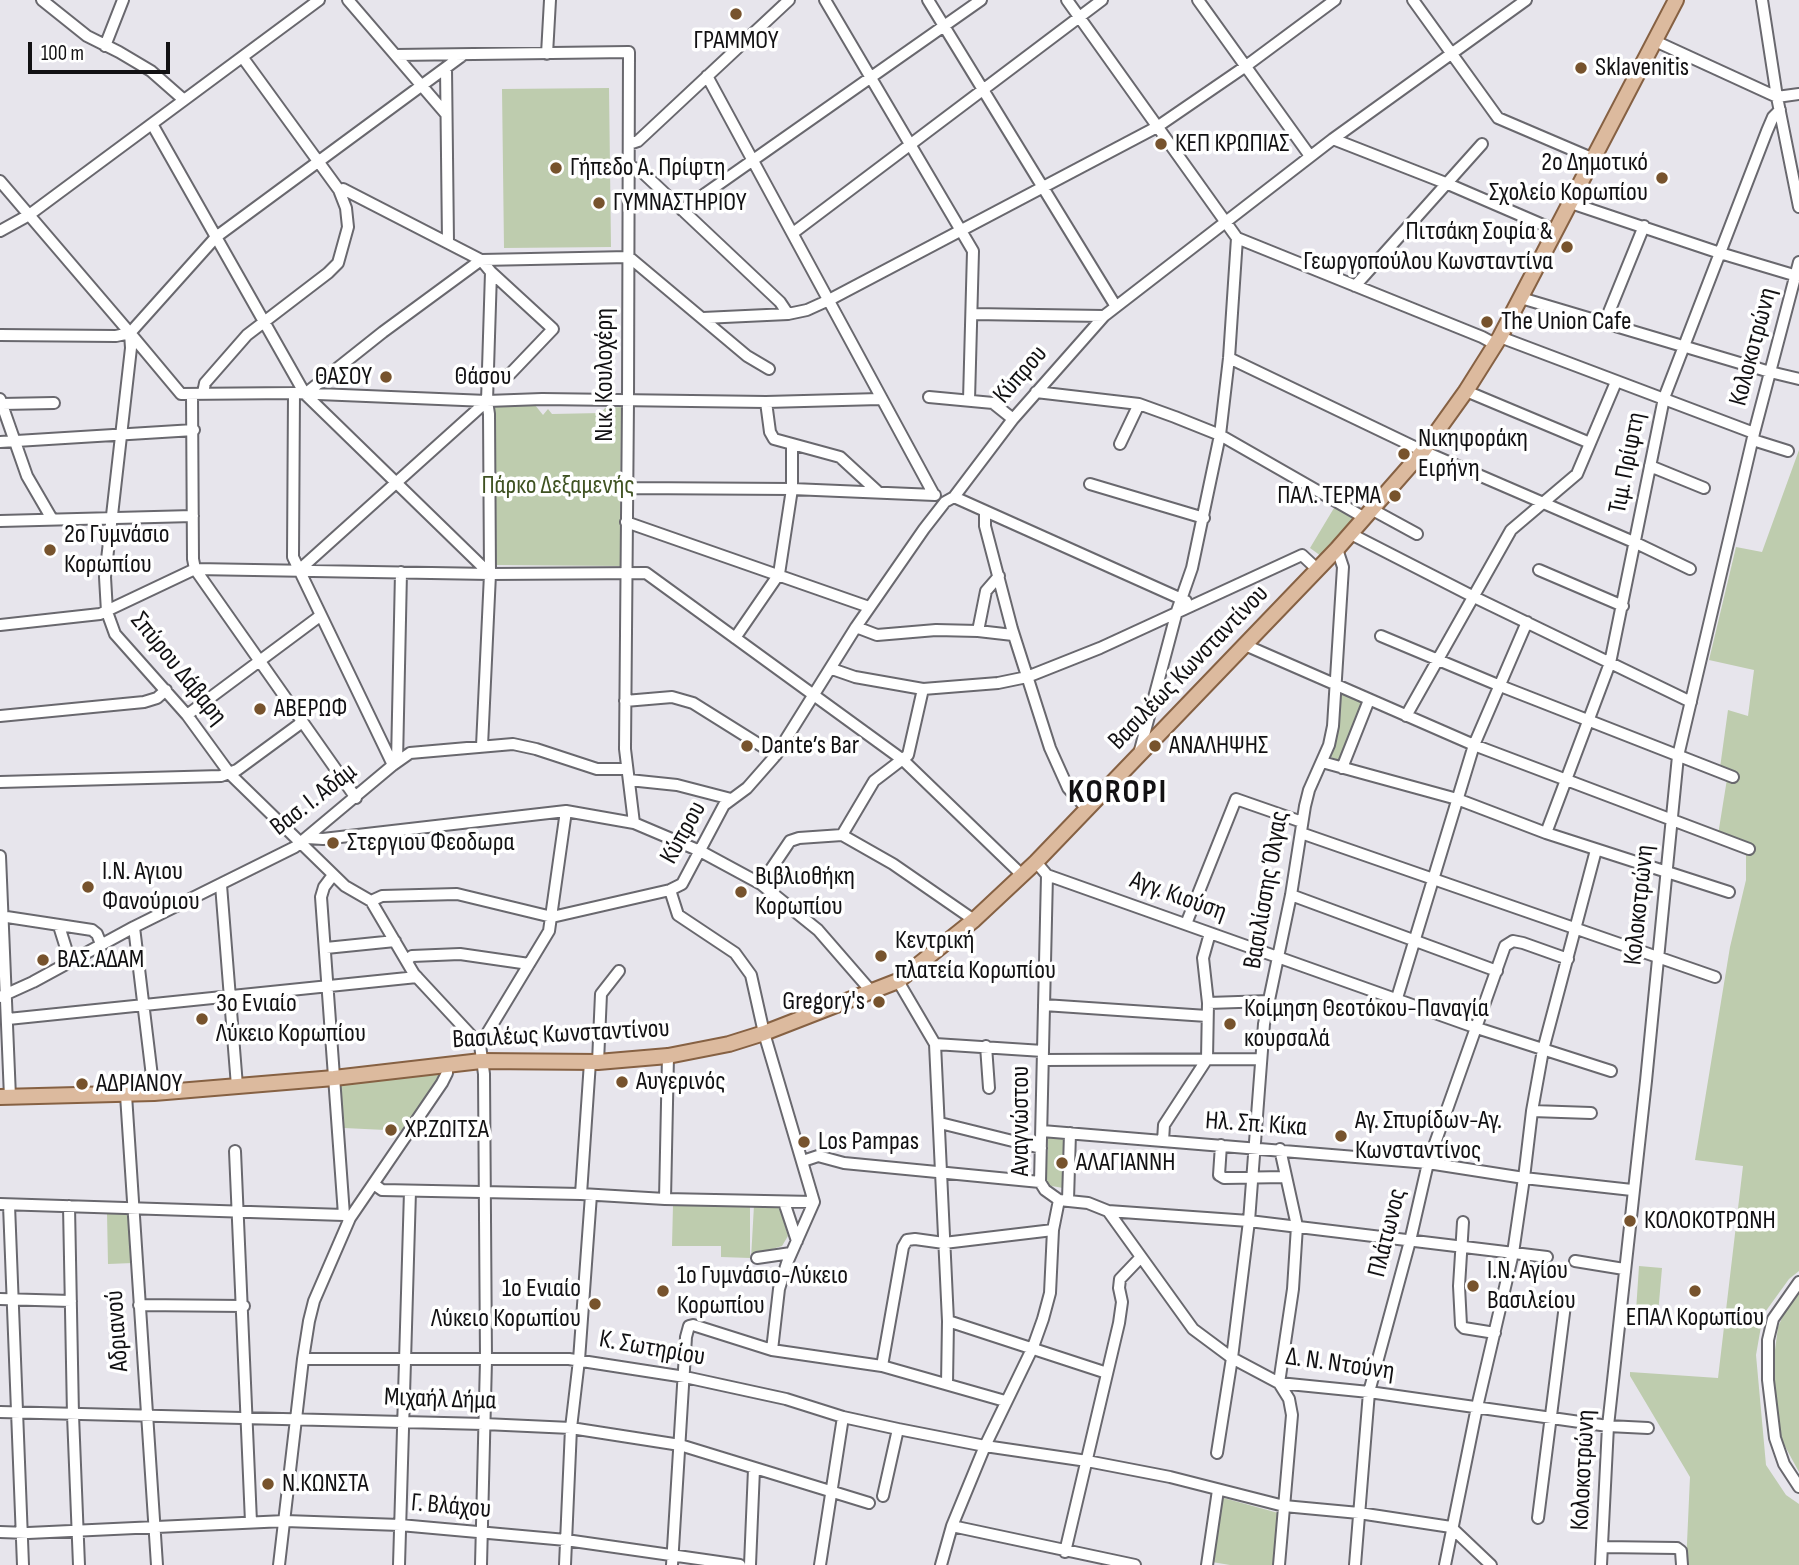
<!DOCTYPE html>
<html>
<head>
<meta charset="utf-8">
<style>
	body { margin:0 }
	#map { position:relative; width:1799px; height:1565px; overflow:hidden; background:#e7e5ec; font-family:"Sofia Sans Condensed",sans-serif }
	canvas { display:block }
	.scale { position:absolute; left:28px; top:42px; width:142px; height:32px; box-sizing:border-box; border:4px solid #121113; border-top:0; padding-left:9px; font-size:21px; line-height:24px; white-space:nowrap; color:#121113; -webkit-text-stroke:5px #fff; paint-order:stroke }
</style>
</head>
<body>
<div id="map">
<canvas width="1799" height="1565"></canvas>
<div class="scale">100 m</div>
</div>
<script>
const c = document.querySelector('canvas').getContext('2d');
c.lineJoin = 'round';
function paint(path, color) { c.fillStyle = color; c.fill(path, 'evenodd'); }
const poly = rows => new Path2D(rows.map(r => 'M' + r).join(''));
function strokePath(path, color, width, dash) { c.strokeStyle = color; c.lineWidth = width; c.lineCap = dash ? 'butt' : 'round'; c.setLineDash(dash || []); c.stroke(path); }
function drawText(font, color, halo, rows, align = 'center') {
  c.font = font + ' "Sofia Sans Condensed",sans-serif'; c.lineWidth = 7; c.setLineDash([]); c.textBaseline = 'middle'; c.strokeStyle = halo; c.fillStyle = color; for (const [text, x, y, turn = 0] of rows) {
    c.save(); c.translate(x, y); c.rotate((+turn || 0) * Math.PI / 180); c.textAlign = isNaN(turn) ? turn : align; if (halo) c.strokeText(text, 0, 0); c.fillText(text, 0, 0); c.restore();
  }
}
paint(poly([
	[609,88,611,247,504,248,502,89],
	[494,404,535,405,543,415,548,409,552,414,601,413,605,408,621,407,620,566,496,565],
	[1799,450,1799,1271,1789,1279,1763,1315,1756,1355,1766,1465,1786,1495,1799,1504,1799,1565,1686,1565,1690,1477,1630,1376,1630,1372,1718,1378,1743,1166,1695,1160,1730,947,1746,880,1746,852,1717,841,1727,779,1719,775,1728,710,1748,716,1754,670,1709,660,1736,547,1762,552],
	[1337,503,1358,516,1321,556,1310,548],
	[1342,689,1369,700,1344,762,1328,756,1338,726],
	[442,1073,441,1079,406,1131,344,1128,340,1081],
	[1048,1137,1067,1139,1063,1188,1046,1185],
	[673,1205,750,1206,750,1258,721,1257,721,1246,672,1246],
	[754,1205,779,1205,788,1236,782,1246,756,1254,751,1259],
	[107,1213,130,1213,133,1263,108,1264],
	[1639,1266,1662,1268,1658,1314,1636,1311],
	[1799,1292,1799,1472,1781,1439,1772,1373,1778,1327,1788,1304],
	[1220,1497,1282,1514,1279,1565,1230,1565,1212,1562]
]), '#beccae');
const minor = poly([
	[42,0,87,36,119,52,151,71,184,100],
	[348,0,446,114],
	[825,0,973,251,969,400],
	[928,0,1115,305],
	[1067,0,1237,238,1229,358,1220,435,1192,568,1177,611,1139,754],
	[1198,0,1310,156],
	[1413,0,1498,118,1594,159],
	[1762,0,1777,97,1799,207],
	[1655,41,1777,97,1799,94],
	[105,46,123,0],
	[547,54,550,0],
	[396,55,629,52,628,401,625,749,634,823],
	[446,68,448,242],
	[707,76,933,493],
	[152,124,305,394,490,574],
	[1333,139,1448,184,1557,231],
	[629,144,638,141,789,0],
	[629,166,640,170,780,302,788,314],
	[0,181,130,333,131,348,105,577,107,612,115,634,187,715,230,774,345,886,371,901,414,974,480,1045],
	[339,190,343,189,481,260,491,272,487,401,489,414,490,574,482,746],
	[1571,203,1720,253,1797,276],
	[682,210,981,0],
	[0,231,29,215,319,0],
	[793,233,1102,0],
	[1237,238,1482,337,1495,344],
	[481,260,629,257,747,356,769,369],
	[1355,286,1482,144],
	[1521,298,1770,372,1799,379],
	[972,314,1104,316],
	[703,318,788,314,807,310,829,300,1157,127,1246,66,1335,0],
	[1605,322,1644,226],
	[130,333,216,237,463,55],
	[0,335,116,336,130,333,181,394,294,393,487,401,542,399,766,402,770,432,774,439,840,457,877,491],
	[1500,337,1754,433],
	[1229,358,1423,451,1636,543,1690,569],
	[487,379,510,374,553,329,491,272],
	[1466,391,1590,443],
	[1036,392,1139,404,1175,417,1220,435,1365,518],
	[203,393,205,383,247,335,328,273,338,263,348,227,346,208,339,190,243,58],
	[294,393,293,557,393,765],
	[305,394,383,332,481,260],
	[192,395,193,559,195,569,356,798],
	[929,397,993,403,1013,419],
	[0,399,27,476,52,519],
	[766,402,880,399],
	[2,404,54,403],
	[1753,440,1788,451],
	[0,442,194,430],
	[1120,444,1139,404],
	[1650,466,1704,488],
	[1090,484,1204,518],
	[627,488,792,489,935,495],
	[954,497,1186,601],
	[1373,510,1417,534],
	[985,512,985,526,1012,629,1050,748,1068,788,1087,809],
	[0,521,193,516],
	[626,522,869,607],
	[1351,534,1474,597,1691,702],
	[1539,570,1623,606],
	[298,571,487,401],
	[0,625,100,614,195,569,490,574,646,573,903,760,1022,875],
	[856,627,877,635,936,630,978,631,1013,635],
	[978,631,986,591,999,576],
	[1381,636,1498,685,1733,777],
	[735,638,779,574,792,489,792,445],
	[1245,645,1474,745,1749,849],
	[832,669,855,677,923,689,998,683,1027,677,1100,648,1302,555,1317,569],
	[625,701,672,697,693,703,776,755],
	[187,715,320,616],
	[0,716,144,702,157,698,166,690],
	[1406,716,1511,530,1577,474,1616,382],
	[397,762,401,572],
	[1322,762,1457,799,1546,833,1729,892],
	[1342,768,1369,700],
	[629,780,677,785,731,799],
	[0,782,221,776,237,770,301,723],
	[1301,833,1715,977],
	[1546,833,1610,663,1664,398,1767,131,1773,117,1780,110],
	[842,835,874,781,908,755,923,689],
	[307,838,323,839,566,811,634,823,700,851,761,884,818,930,871,991],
	[0,856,10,1097],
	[1036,862,1047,875,1040,1182,1045,1190,1059,1200,1088,1203,1108,1211,1193,1329,1232,1358,1279,1383,1369,1392,1608,1426,1648,1428],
	[333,875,324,887,321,897,344,1215],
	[1047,875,1477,1028,1611,1071],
	[761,884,790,841,799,838,842,835,893,864,974,920],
	[221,885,237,1086],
	[670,890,678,915,735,953,751,975,764,1033,814,1202,787,1263,779,1289,772,1350],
	[1291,895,1497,971],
	[371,901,382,896,457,894,552,917,670,890,682,884,724,805,747,788,776,755,856,627,924,529,945,502,954,497,1013,419,1104,316,1333,139,1526,0],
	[0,916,92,930,97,934,101,944],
	[1186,924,1236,799,1302,822],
	[59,926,70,961],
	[134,927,154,1093],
	[326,948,395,941],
	[407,960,412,956,460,954,529,964],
	[898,981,935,1044,948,1321,947,1384],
	[0,997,33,982,134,927,295,847,393,765,410,753,513,744,536,749,597,769,627,769],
	[1397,998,1474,745,1527,622],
	[1208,1003,1269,1001],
	[1044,1005,1207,1016],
	[8,1019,417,977],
	[935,1044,1043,1051],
	[986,1046,989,1088],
	[1043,1060,1261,1059],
	[598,1062,601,994,619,971],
	[126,1095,157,1565],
	[1532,1111,1591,1113],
	[940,1123,1041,1148],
	[1042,1131,1428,1163,1524,1178,1632,1190],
	[1163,1141,1164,1125,1207,1059,1208,1003,1203,958,1210,933],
	[1221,1145,1219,1175,1224,1178,1286,1177],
	[235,1151,251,1522],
	[803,1161,818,1156,844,1163,1040,1182],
	[375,1185,382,1190,581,1194,665,1199,814,1202],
	[581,1194,590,1062],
	[665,1199,668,1056],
	[1068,1200,1070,1133],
	[784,1202,797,1241],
	[0,1204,344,1215,350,1218],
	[9,1205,23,1565],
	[69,1206,73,1415,79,1565],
	[1108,1211,1249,1221,1547,1257],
	[1463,1222,1459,1286,1461,1325,1464,1328,1495,1333],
	[757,1258,791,1253],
	[1575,1261,1624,1269],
	[1799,1282,1773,1319,1768,1340,1768,1380,1775,1438,1784,1464,1799,1487],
	[0,1299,71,1301],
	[139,1305,244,1306],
	[948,1321,1107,1373],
	[303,1359,569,1359,685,1377,786,1399,843,1417,898,1429,985,1446,1087,1461,1170,1477,1284,1506,1359,1513,1451,1527,1491,1565],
	[882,1366,903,1247,907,1240,915,1239,944,1243,1053,1230],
	[0,1412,484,1424,571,1428,680,1445,869,1503],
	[1217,1453,1232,1358,1249,1221,1264,1024,1291,895,1305,806,1309,790,1329,745,1333,726,1343,567,1337,549],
	[883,1496,898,1429],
	[1538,1518,1565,1305],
	[952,1526,1135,1565],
	[0,1532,28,1533,285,1521,400,1525,566,1540,740,1565],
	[1603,1547,1677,1548,1681,1551,1682,1565],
	[1065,1552,1119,1323,1122,1302,1119,1288,1120,1279,1141,1257],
	[279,1565,303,1359,309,1321,314,1301,350,1218,442,1083,447,1073,447,1064],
	[399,1565,410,1191],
	[481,1565,486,1360,484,1074,480,1045,549,931,566,811],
	[565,1565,571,1428,579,1360,591,1195],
	[672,1565,686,1337,689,1326,693,1325,772,1350,882,1366,1005,1401],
	[750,1565,754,1469],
	[820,1565,843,1417],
	[941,1565,952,1526,985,1446,1033,1347,1043,1319,1050,1293,1053,1230,1059,1200],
	[1207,1565,1218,1490],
	[1279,1565,1292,1415,1289,1399,1279,1383,1293,1289,1297,1226,1280,1149],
	[1355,1565,1369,1392,1410,1241,1428,1163,1505,946,1513,941,1523,943,1568,959],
	[1445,1565,1477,1407,1513,1253,1524,1178,1532,1111,1543,1050,1596,850],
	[1601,1565,1608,1426,1646,1081,1678,756,1754,433,1799,262]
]);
const major = poly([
	[0,1097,154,1093,334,1078,481,1061,598,1062,668,1056,729,1044,764,1033,898,981,974,920,1036,862,1337,549,1423,451,1466,391,1500,337,1676,0]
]);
strokePath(minor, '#69686e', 14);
strokePath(major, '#866143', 18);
strokePath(minor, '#fff', 10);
strokePath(major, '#dcba9e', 14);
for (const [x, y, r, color] of [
	[736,14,7,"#77532d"],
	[1581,68,7,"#77532d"],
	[1161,144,7,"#77532d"],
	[556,168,7,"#77532d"],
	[1662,178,7,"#77532d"],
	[599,203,7,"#77532d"],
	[1567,247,7,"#77532d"],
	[1487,322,7,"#77532d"],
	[386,377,7,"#77532d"],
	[1404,454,7,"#77532d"],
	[1395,496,7,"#77532d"],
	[50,550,7,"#77532d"],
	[260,709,7,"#77532d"],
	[747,746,7,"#77532d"],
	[1155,746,7,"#77532d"],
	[333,843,7,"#77532d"],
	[88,887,7,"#77532d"],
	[741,892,7,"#77532d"],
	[881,956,7,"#77532d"],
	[43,960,7,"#77532d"],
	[879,1002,7,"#77532d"],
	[202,1019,7,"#77532d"],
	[1230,1024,7,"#77532d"],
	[622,1082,7,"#77532d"],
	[82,1084,7,"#77532d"],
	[391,1130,7,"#77532d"],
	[1341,1136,7,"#77532d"],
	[804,1142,7,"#77532d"],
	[1062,1163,7,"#77532d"],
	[1630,1221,7,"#77532d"],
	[1473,1286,7,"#77532d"],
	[663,1291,7,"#77532d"],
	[1695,1291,7,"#77532d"],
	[595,1304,7,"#77532d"],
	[268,1484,7,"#77532d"]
]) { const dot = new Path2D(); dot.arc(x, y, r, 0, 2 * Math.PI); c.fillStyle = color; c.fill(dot); strokePath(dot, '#fff', 2.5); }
drawText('26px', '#121113', '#fff', [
	["ΓΡΑΜΜΟΥ",736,41,"center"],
	["Sklavenitis",1595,68],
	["ΚΕΠ ΚΡΩΠΙΑΣ",1175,144],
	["2ο Δημοτικό",1648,163,"right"],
	["Σχολείο Κορωπίου",1648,193,"right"],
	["Γήπεδο Α. Πρίφτη",570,168],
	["ΓΥΜΝΑΣΤΗΡΙΟΥ",613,203],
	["Πιτσάκη Σοφία &",1553,232,"right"],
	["Γεωργοπούλου Κωνσταντίνα",1553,262,"right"],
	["The Union Cafe",1501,322],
	["ΘΑΣΟΥ",372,377,"right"],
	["Νικηφοράκη",1418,439],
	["Ειρήνη",1418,469],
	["ΠΑΛ. ΤΕΡΜΑ",1381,496,"right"],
	["2ο Γυμνάσιο",64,535],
	["Κορωπίου",64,565],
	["ΑΒΕΡΩΦ",274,709],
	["Dante’s Bar",761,746],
	["ΑΝΑΛΗΨΗΣ",1169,746],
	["Στεργιου Φεοδωρα",347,843],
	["Ι.Ν. Αγιου",102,872],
	["Φανούριου",102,902],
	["Βιβλιοθήκη",755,877],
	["Κορωπίου",755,907],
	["Κεντρική",895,941],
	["πλατεία Κορωπίου",895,971],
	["ΒΑΣ.ΑΔΑΜ",57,960],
	["Gregory's",865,1002,"right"],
	["3ο Ενιαίο",216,1004],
	["Λύκειο Κορωπίου",216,1034],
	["Κοίμηση Θεοτόκου-Παναγία",1244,1009],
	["κουρσαλά",1244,1039],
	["Αυγερινός",636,1082],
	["ΑΔΡΙΑΝΟΥ",96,1084],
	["Αγ. Σπυρίδων-Αγ.",1355,1121],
	["Κωνσταντίνος",1355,1151],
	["ΧΡ.ΖΩΙΤΣΑ",405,1130],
	["Los Pampas",818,1142],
	["ΑΛΑΓΙΑΝΝΗ",1076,1163],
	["ΚΟΛΟΚΟΤΡΩΝΗ",1644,1221],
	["Ι.Ν. Αγίου",1487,1271],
	["Βασιλείου",1487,1301],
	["1ο Γυμνάσιο-Λύκειο",677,1276],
	["Κορωπίου",677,1306],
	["1ο Ενιαίο",581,1289,"right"],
	["Λύκειο Κορωπίου",581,1319,"right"],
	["ΕΠΑΛ Κορωπίου",1695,1318,"center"],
	["Ν.ΚΩΝΣΤΑ",282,1484]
], 'left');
drawText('26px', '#121113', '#fff', [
	["Κολοκοτρώνη",1754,347,-75],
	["Νικ. Κουλοχέρη",605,375,-90],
	["Κύπρου",1021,375,-49],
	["Θάσου",483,377],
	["Τιμ. Πρίφτη",1628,463,-79],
	["Βασιλέως Κωνσταντίνου",1189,668,-46],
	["Σπύρου Δάβαρη",178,669,51],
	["Βασ. Ι. Αδάμ",314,800,-38],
	["Κύπρου",684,833,-61],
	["Βασιλίσσης Όλγας",1267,890,-80],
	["Αγγ. Κιούση",1178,897,20],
	["Κολοκοτρώνη",1640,905,-84],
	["Βασιλέως Κωνσταντίνου",561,1035,-3],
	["Αναγνώστου",1021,1121,-90],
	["Ηλ. Σπ. Κίκα",1256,1125,4],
	["Πλάτωνος",1388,1233,-76],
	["Αδριανού",118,1331,-94],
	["Κ. Σωτηρίου",652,1349,10],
	["Δ. Ν. Ντούνη",1340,1365,8],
	["Μιχαήλ Δήμα",440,1400,2],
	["Κολοκοτρώνη",1584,1470,-87],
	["Γ. Βλάχου",451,1507,5]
]);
drawText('26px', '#3f5222', '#fff', [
	["Πάρκο Δεξαμενής",558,486]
]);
c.letterSpacing = '2px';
drawText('bold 33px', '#121113', '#fff', [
	["KOROPI",1118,794]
]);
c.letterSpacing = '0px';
</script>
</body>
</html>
